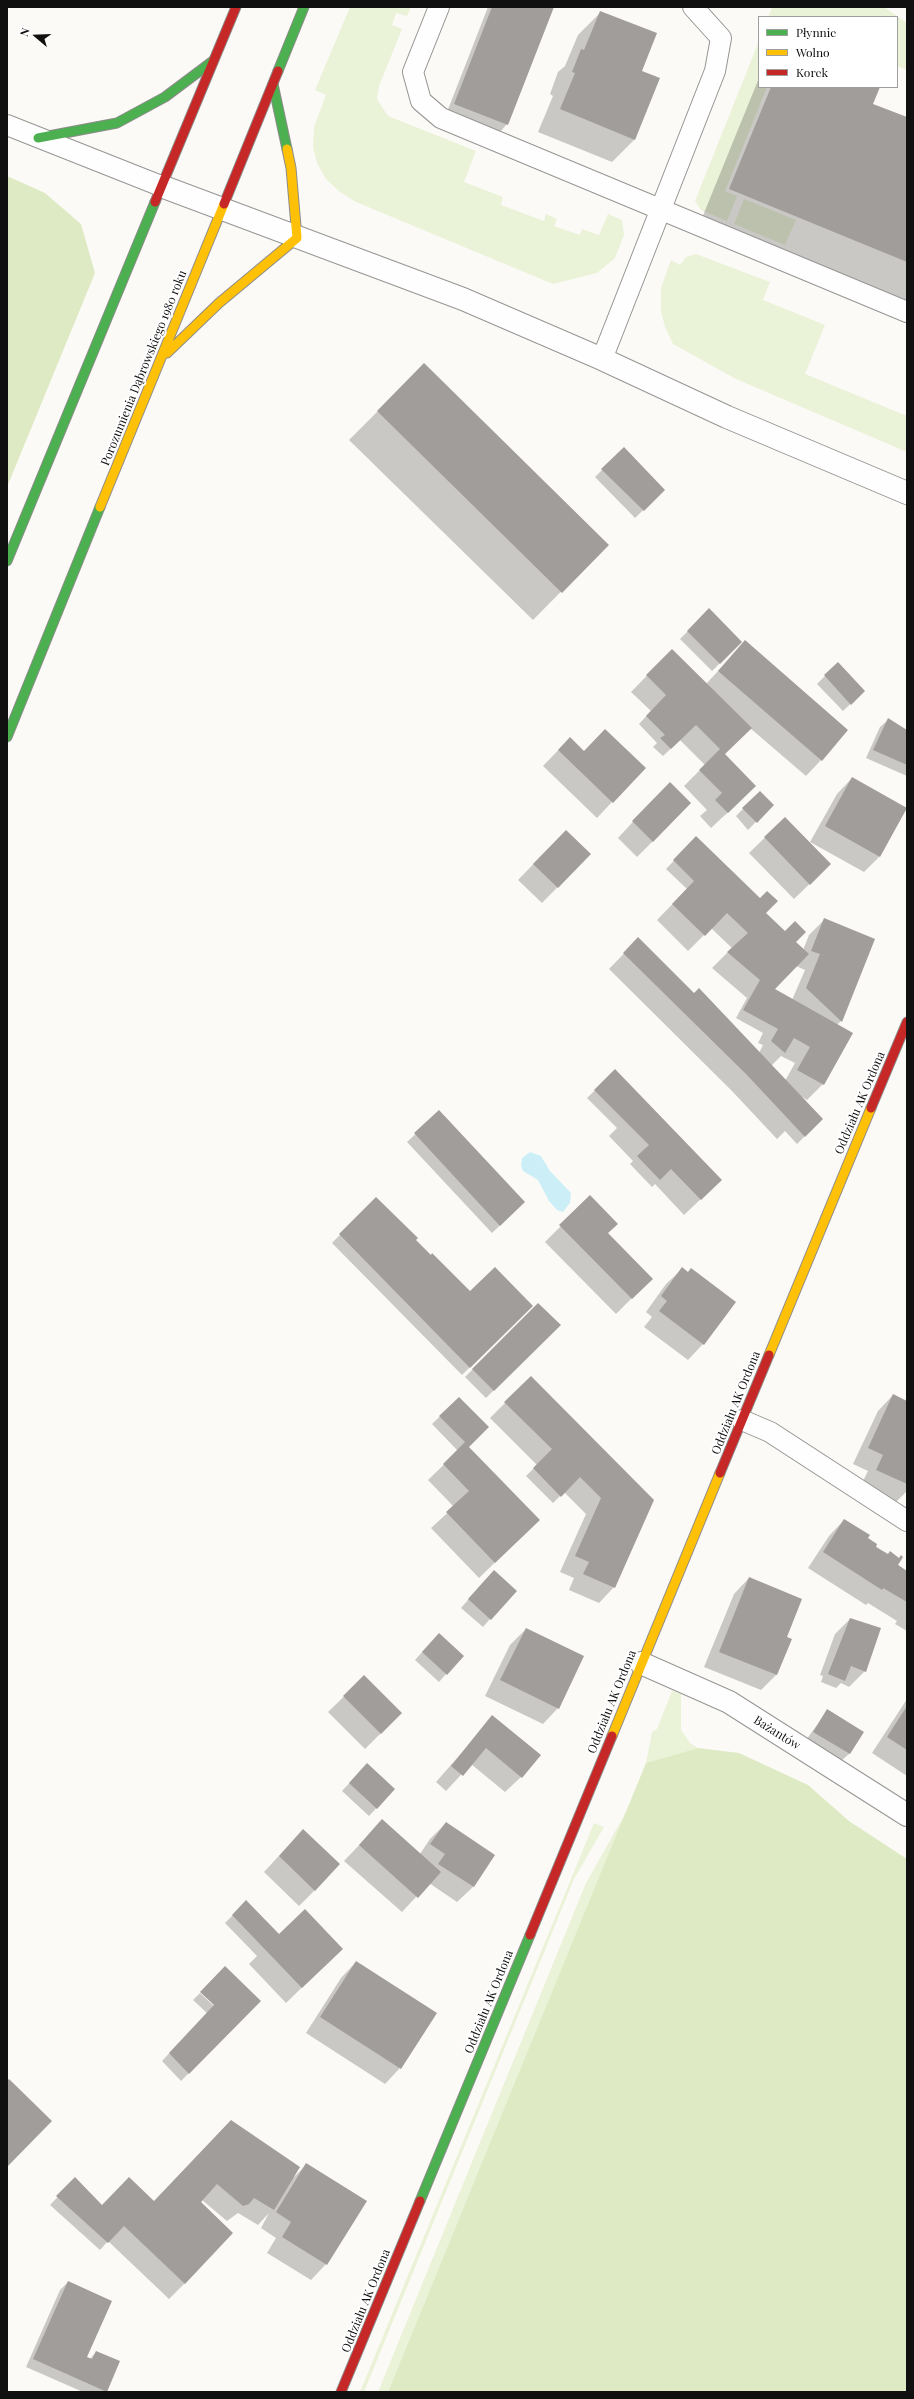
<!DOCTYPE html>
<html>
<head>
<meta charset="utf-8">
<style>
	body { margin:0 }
	#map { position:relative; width:914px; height:2399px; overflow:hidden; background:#fcfaf7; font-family:"Playfair Display",serif }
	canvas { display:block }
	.frame { position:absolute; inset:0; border:8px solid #101010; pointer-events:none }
	.legend { position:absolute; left:758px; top:16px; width:140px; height:72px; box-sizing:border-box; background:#fff; border:1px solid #9f9f9f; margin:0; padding:5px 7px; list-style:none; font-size:12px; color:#101010 }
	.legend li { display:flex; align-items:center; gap:8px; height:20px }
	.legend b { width:20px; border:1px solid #9f9f9f }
	.north { position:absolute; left:16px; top:16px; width:40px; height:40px; -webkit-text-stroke:3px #fff; paint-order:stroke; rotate:289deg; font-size:11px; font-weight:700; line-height:16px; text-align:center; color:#101010 }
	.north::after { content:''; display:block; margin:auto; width:14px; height:18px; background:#101010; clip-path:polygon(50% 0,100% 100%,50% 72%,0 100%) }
</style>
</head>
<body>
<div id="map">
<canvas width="914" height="2399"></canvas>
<div class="frame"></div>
<ul class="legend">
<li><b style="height:5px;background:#4caf50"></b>Płynnie</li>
<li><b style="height:5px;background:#ffc107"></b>Wolno</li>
<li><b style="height:5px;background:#c62828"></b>Korek</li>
</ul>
<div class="north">N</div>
</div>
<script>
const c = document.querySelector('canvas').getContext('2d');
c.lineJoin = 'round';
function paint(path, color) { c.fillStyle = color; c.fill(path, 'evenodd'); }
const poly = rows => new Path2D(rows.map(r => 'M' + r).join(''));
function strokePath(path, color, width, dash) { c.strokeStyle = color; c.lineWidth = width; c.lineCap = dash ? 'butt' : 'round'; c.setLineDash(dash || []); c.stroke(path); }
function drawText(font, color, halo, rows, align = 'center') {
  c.font = font + ' "Playfair Display",serif'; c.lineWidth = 4; c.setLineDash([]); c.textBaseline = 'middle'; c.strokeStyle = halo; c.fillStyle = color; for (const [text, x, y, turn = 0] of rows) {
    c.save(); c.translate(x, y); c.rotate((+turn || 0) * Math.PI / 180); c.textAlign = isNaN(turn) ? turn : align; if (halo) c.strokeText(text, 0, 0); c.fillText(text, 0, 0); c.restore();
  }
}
paint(poly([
	[350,7,411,7,407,16,396,13,392,25,402,29,379,86,377,99,388,116,476,151,464,182,503,197,501,205,544,221,546,214,557,219,554,226,580,235,582,229,599,235,608,214,622,220,624,235,615,258,597,273,553,284,356,202,340,192,326,179,317,163,313,147,314,127,326,95,315,90],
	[770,7,884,7,907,23,907,70,897,66,897,17,768,17,772,8],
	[759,41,759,87,767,87,725,191,737,196,727,221,701,210,695,201],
	[744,199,796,220,785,245,734,224],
	[696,254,770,282,763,300,825,325,805,374,907,416,907,452,736,379,673,344,665,327,661,311,661,288,671,260,680,265,686,257],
	[672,1691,681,1694,681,1730,690,1743,698,1748,646,1763,652,1732,657,1729],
	[629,1807,388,2392,378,2392,586,1883],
	[594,1823,604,1827,574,1879,364,2392,360,2392]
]), '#eaf2d7');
paint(poly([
	[7,176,45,193,81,224,95,273,7,487],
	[698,1748,739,1753,808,1785,849,1821,907,1859,907,2392,388,2392,646,1763]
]), '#ddeac4');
paint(poly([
	[530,1152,541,1156,550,1171,571,1193,570,1203,563,1212,557,1210,549,1201,538,1180,523,1171,521,1166,522,1158]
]), '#cceff7');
paint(poly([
	[488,7,553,7,507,124,500,132,447,112],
	[601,12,641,71,634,140,612,162,538,132,553,96,550,94,558,72,565,66,578,35],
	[759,78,759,87,879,87,872,104,907,118,907,302,702,218],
	[396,393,607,545,533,620,349,440],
	[624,448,664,490,635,518,595,477],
	[709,610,741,642,712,671,680,639],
	[745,642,821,760,806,776,750,728,724,754,739,802,711,828,700,816,707,810,684,786,705,765,680,740,663,756,653,747,657,743,639,724,651,711,631,692,672,650,706,684],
	[837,664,864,691,843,711,817,684],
	[888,720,907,731,907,776,866,758,880,727],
	[570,738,584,752,612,802,597,818,543,766],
	[852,778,879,857,864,872,810,842,837,794],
	[760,792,772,805,748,830,736,816],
	[654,799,653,841,637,857,618,838],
	[785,818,830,864,794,899,749,853],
	[688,846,803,950,809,935,825,919,874,939,841,1021,837,1025,852,1033,823,1084,807,1100,801,1096,822,1119,797,1144,785,1131,777,1139,732,1091,609,969,638,939,694,994,759,1053,763,1045,758,1043,763,1033,736,1018,747,998,712,968,732,948,711,928,688,951,657,920,687,889,666,869],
	[796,966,805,970,792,1000,774,990],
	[781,1056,795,1063,785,1081,771,1066],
	[550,847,590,854,542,903,518,880],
	[615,1071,705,1195,684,1215,655,1184,652,1187,630,1164,633,1161,609,1136,617,1128,587,1098],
	[439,1112,516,1210,492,1233,407,1142],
	[590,1197,607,1234,651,1279,616,1314,545,1242],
	[376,1198,415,1240,470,1293,531,1306,462,1375,332,1243],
	[682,1269,703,1344,688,1360,644,1327,652,1317,646,1312,666,1284],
	[538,1304,559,1325,486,1398,465,1377],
	[531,1377,653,1500,614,1587,599,1603,569,1590,574,1578,560,1572,586,1514,564,1492,553,1503,526,1476,537,1465,490,1418],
	[893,1395,907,1402,907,1491,896,1502,861,1485,868,1471,853,1464,878,1411],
	[459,1398,468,1446,523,1535,479,1578,431,1528,454,1507,428,1480,458,1451,432,1424],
	[844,1520,907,1572,907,1631,895,1624,897,1621,868,1603,866,1605,808,1568,829,1536],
	[749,1578,786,1637,791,1639,776,1675,761,1690,704,1667,734,1594],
	[486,1579,490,1619,483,1627,461,1608],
	[850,1619,865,1671,849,1687,841,1683,836,1688,821,1682,823,1676,820,1675,835,1634],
	[526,1629,558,1708,543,1724,485,1696,510,1645],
	[431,1642,446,1674,439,1682,415,1660],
	[364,1677,401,1713,365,1749,328,1712],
	[907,1699,907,1776,872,1753],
	[828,1710,862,1732,849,1754,841,1761,806,1740],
	[493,1717,521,1777,505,1792,471,1764,446,1791,436,1782],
	[360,1772,394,1789,369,1816,342,1791],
	[382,1821,420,1854,430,1839,446,1823,493,1856,473,1887,457,1902,429,1883,402,1912,344,1861],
	[288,1846,315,1890,299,1906,264,1872],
	[246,1902,278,1935,326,1964,286,2003,249,1964,257,1956,225,1923],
	[356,1962,400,2068,385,2084,306,2033,341,1978],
	[200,1993,214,2006,250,2011,181,2081,162,2061,207,2013,193,2000],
	[216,2137,294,2177,307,2164,326,2264,311,2280,267,2253,276,2238,261,2228,269,2213,258,2225,238,2213,227,2221,202,2200,185,2283,169,2299,108,2241,100,2250,50,2205,75,2179,102,2206,154,2202],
	[68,2282,85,2357,90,2359,96,2352,105,2392,83,2392,26,2367,60,2290]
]), '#0003');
paint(poly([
	[492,7,554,7,508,125,454,104],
	[600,11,657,33,642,71,660,78,635,140,560,109,575,73,572,72,581,49,584,50],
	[771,87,880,87,873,104,907,117,907,262,729,189],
	[424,363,609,545,562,593,377,411],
	[624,447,665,490,644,511,601,469],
	[709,608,742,642,720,664,687,631],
	[745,640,848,730,822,761,718,671],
	[672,649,752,728,725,754,756,786,728,813,715,800,722,793,699,770,720,749,696,725,671,749,660,738,665,735,646,716,666,695,646,675],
	[838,662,865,691,851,705,824,675],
	[888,718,907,730,907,765,873,750],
	[605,729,646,768,613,803,558,750,570,737,584,751],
	[852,777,907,808,880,857,825,826],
	[670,782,691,803,653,842,632,821],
	[760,791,774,805,757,823,742,808],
	[785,817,831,864,810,885,764,837],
	[566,830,591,854,558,888,533,864],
	[696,836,760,898,767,891,778,901,766,913,785,931,795,921,806,932,796,942,809,954,775,989,853,1033,824,1085,797,1070,810,1047,794,1038,785,1053,771,1041,778,1029,743,1010,760,980,727,952,748,933,727,913,705,936,672,904,694,881,673,860],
	[824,918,875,939,842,1022,806,988,820,954,811,951],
	[638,937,694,993,699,988,823,1119,805,1137,747,1075,623,953],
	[615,1069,722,1180,701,1200,671,1169,660,1180,637,1156,649,1145,594,1090],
	[439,1110,525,1202,500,1226,414,1133],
	[590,1195,618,1224,608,1233,653,1279,632,1299,559,1225],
	[376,1197,418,1238,416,1240,431,1255,432,1253,470,1291,495,1267,533,1306,470,1368,339,1234],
	[682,1267,688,1272,691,1268,736,1302,704,1345,659,1311,667,1301,661,1296],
	[538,1303,561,1325,494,1391,472,1369],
	[531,1376,654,1500,615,1588,583,1574,589,1562,575,1556,601,1498,580,1477,561,1497,533,1468,552,1449,504,1402],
	[893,1394,907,1401,907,1484,876,1470,883,1455,868,1448],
	[459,1397,489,1427,469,1447,540,1520,495,1563,446,1512,469,1491,443,1464,465,1442,439,1416],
	[844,1519,870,1535,868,1538,877,1544,876,1547,888,1554,890,1551,899,1558,901,1555,903,1557,898,1565,907,1571,907,1602,883,1588,882,1590,823,1552],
	[494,1570,517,1591,491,1620,468,1599],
	[749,1577,802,1599,787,1637,792,1639,777,1675,719,1652],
	[850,1618,881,1628,866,1672,851,1666,845,1681,828,1674],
	[526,1628,584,1656,559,1709,500,1680],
	[439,1633,464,1656,447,1675,422,1652],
	[364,1675,402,1713,381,1734,343,1696],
	[907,1706,907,1750,887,1737],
	[827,1709,864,1732,850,1754,813,1732],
	[492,1715,541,1755,522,1778,486,1748,463,1776,451,1766],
	[367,1763,395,1789,377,1809,349,1783],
	[382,1819,441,1872,418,1898,359,1845],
	[446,1822,495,1855,474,1887,438,1864,445,1854,430,1844],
	[303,1829,340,1864,315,1891,279,1856],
	[246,1900,279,1934,305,1909,343,1949,302,1988,232,1915],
	[356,1961,437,2013,401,2069,320,2017],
	[225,1966,261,2001,189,2074,169,2053,214,2005,200,1992],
	[9,2079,52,2121,7,2167,7,2081],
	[231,2120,300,2167,274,2210,254,2198,249,2204,243,2206,217,2184,201,2202,233,2233,185,2284,124,2226,108,2243,56,2196,75,2177,102,2205,129,2177,154,2201],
	[306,2163,367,2201,327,2265,282,2237,291,2222,276,2212],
	[68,2281,112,2301,87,2357,92,2359,96,2351,120,2361,107,2392,33,2359]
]), '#a09d9b');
const lane = poly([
	[439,7,413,72,421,101,441,118,907,312],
	[7,125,161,186],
	[602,359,715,71,721,38,693,7],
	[742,1420,770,1432,907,1521]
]);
const street = poly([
	[161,186,463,299,602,359,727,417,907,493],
	[641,1663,729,1702,907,1815]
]);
const fast = poly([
	[278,71,304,7],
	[273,84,287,149],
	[38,138,117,123,165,97,213,61],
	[7,561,155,202],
	[7,737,100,507],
	[420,2201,530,1935]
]);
const slow = poly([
	[167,353,219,303,297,238,291,168,287,149],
	[100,507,224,204],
	[769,1355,871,1108],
	[612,1736,720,1473]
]);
const jam = poly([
	[155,202,236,7],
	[224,204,278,71],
	[871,1108,907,1022],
	[720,1473,769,1355],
	[530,1935,612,1736],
	[341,2392,420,2201]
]);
strokePath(lane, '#969594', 22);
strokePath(street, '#969594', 24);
strokePath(fast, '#8d8c8b', 11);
strokePath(slow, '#8d8c8b', 11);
strokePath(jam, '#8d8c8b', 11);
strokePath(lane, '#fffefe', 20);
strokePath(street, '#fffefe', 22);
strokePath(fast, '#4caf50', 9);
strokePath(slow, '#ffc107', 9);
strokePath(jam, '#c62828', 9);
drawText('12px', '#101010', '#fff', [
	["Porozumienia Dąbrowskiego 1980 roku",144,368,-68],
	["Oddziału AK Ordona",860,1103,-67],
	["Oddziału AK Ordona",736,1403,-68],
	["Oddziału AK Ordona",612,1702,-68],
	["Bażantów",777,1733,32],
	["Oddziału AK Ordona",489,2002,-68],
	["Oddziału AK Ordona",366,2301,-68]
]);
</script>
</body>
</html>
